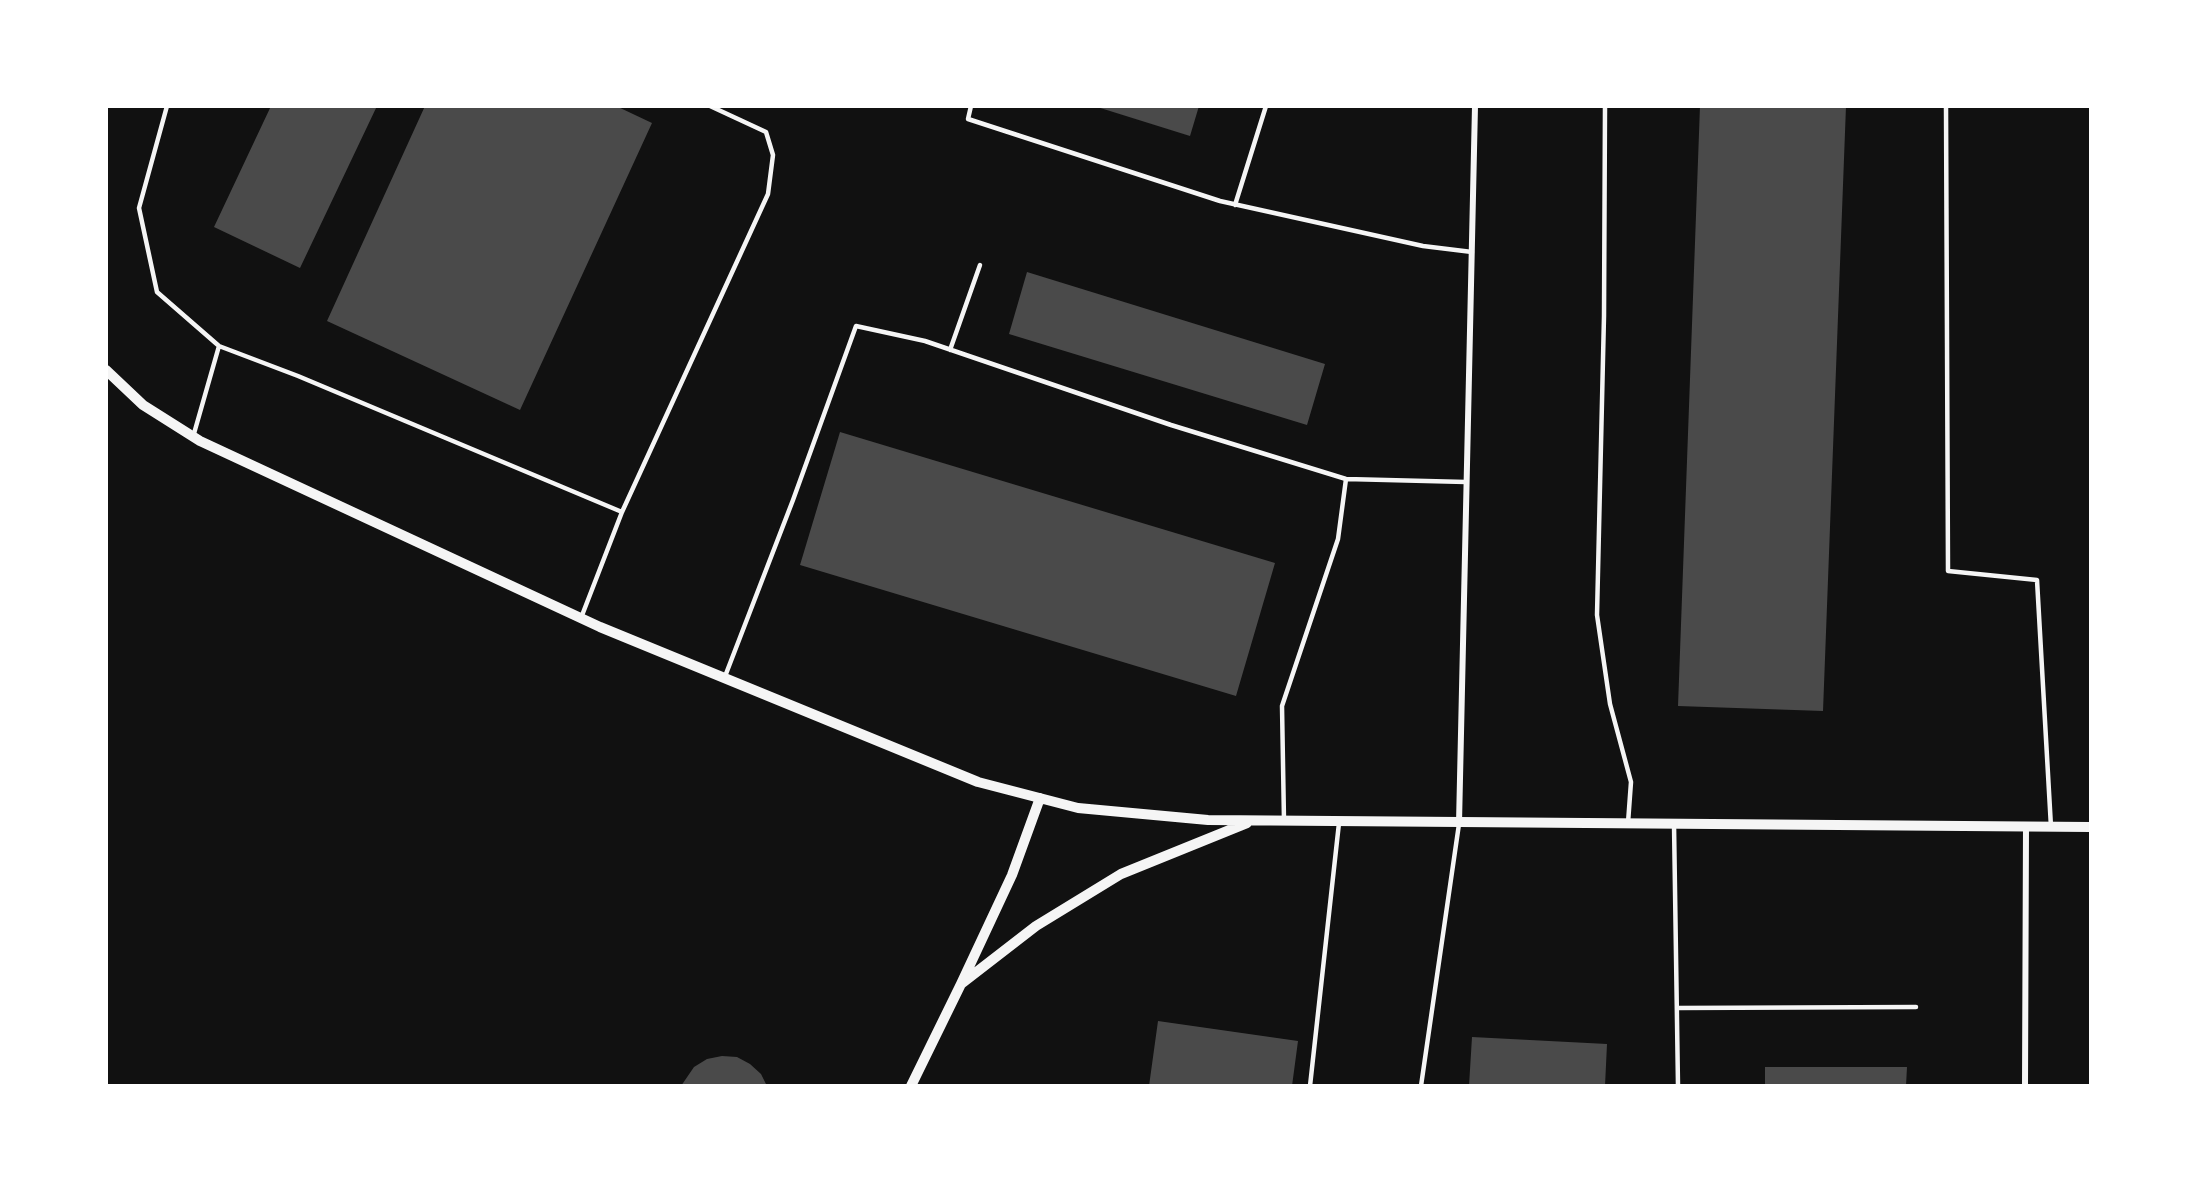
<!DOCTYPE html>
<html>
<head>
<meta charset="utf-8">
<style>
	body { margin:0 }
	#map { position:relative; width:2197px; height:1192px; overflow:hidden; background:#111; font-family:"Varela Round",sans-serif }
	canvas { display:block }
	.frame { position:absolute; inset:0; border:108px solid #fff; pointer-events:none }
</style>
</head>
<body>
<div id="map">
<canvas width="2197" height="1192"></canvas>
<div class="frame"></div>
</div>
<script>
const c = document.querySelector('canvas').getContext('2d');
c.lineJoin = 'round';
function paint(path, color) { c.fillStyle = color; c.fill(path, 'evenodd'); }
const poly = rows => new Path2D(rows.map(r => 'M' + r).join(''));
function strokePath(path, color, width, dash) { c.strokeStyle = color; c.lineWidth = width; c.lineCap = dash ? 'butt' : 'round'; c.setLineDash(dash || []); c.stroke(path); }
paint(poly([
	[271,106,377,106,300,268,214,227],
	[425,106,616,106,652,123,520,410,327,321],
	[1094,106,1199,106,1190,136],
	[1700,106,1846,106,1823,711,1678,706],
	[1027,272,1325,364,1307,425,1009,334],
	[840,432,1275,563,1236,696,800,565],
	[1158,1021,1298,1041,1292,1086,1149,1086],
	[1472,1037,1607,1044,1605,1086,1469,1086],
	[722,1056,737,1057,750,1064,761,1074,767,1086,681,1086,694,1067,707,1059],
	[1765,1067,1907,1067,1906,1086,1765,1086]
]), '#4a4a4a');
strokePath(poly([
	[167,106,139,208,157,292,219,346],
	[971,106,968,119,1220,201,1423,246,1472,252],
	[1605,106,1604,316,1597,615,1610,704,1631,782,1628,823],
	[1946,106,1948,571,2037,580,2051,827],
	[1235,205,1266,106],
	[950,350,980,265],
	[193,437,219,346,298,376,622,512,581,618],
	[622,512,768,194,773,155,766,132,710,106],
	[724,679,793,500,856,326,925,341,1171,425,1346,479,1466,482],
	[1284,821,1282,706,1338,539,1346,479],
	[1674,824,1678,1086],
	[1677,1008,1916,1007],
	[1310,1086,1339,823],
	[1421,1086,1459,824]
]), '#f5f5f5', 4.5);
strokePath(poly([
	[1459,823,1475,106],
	[2025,1086,2026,826]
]), '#f5f5f5', 6);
strokePath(poly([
	[106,370,143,405,200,441,600,627,978,782,1078,808,1208,820,2090,827],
	[961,984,1036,926,1121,874,1247,823],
	[911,1086,961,984,1012,875,1040,798]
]), '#f5f5f5', 10);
</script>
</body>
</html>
